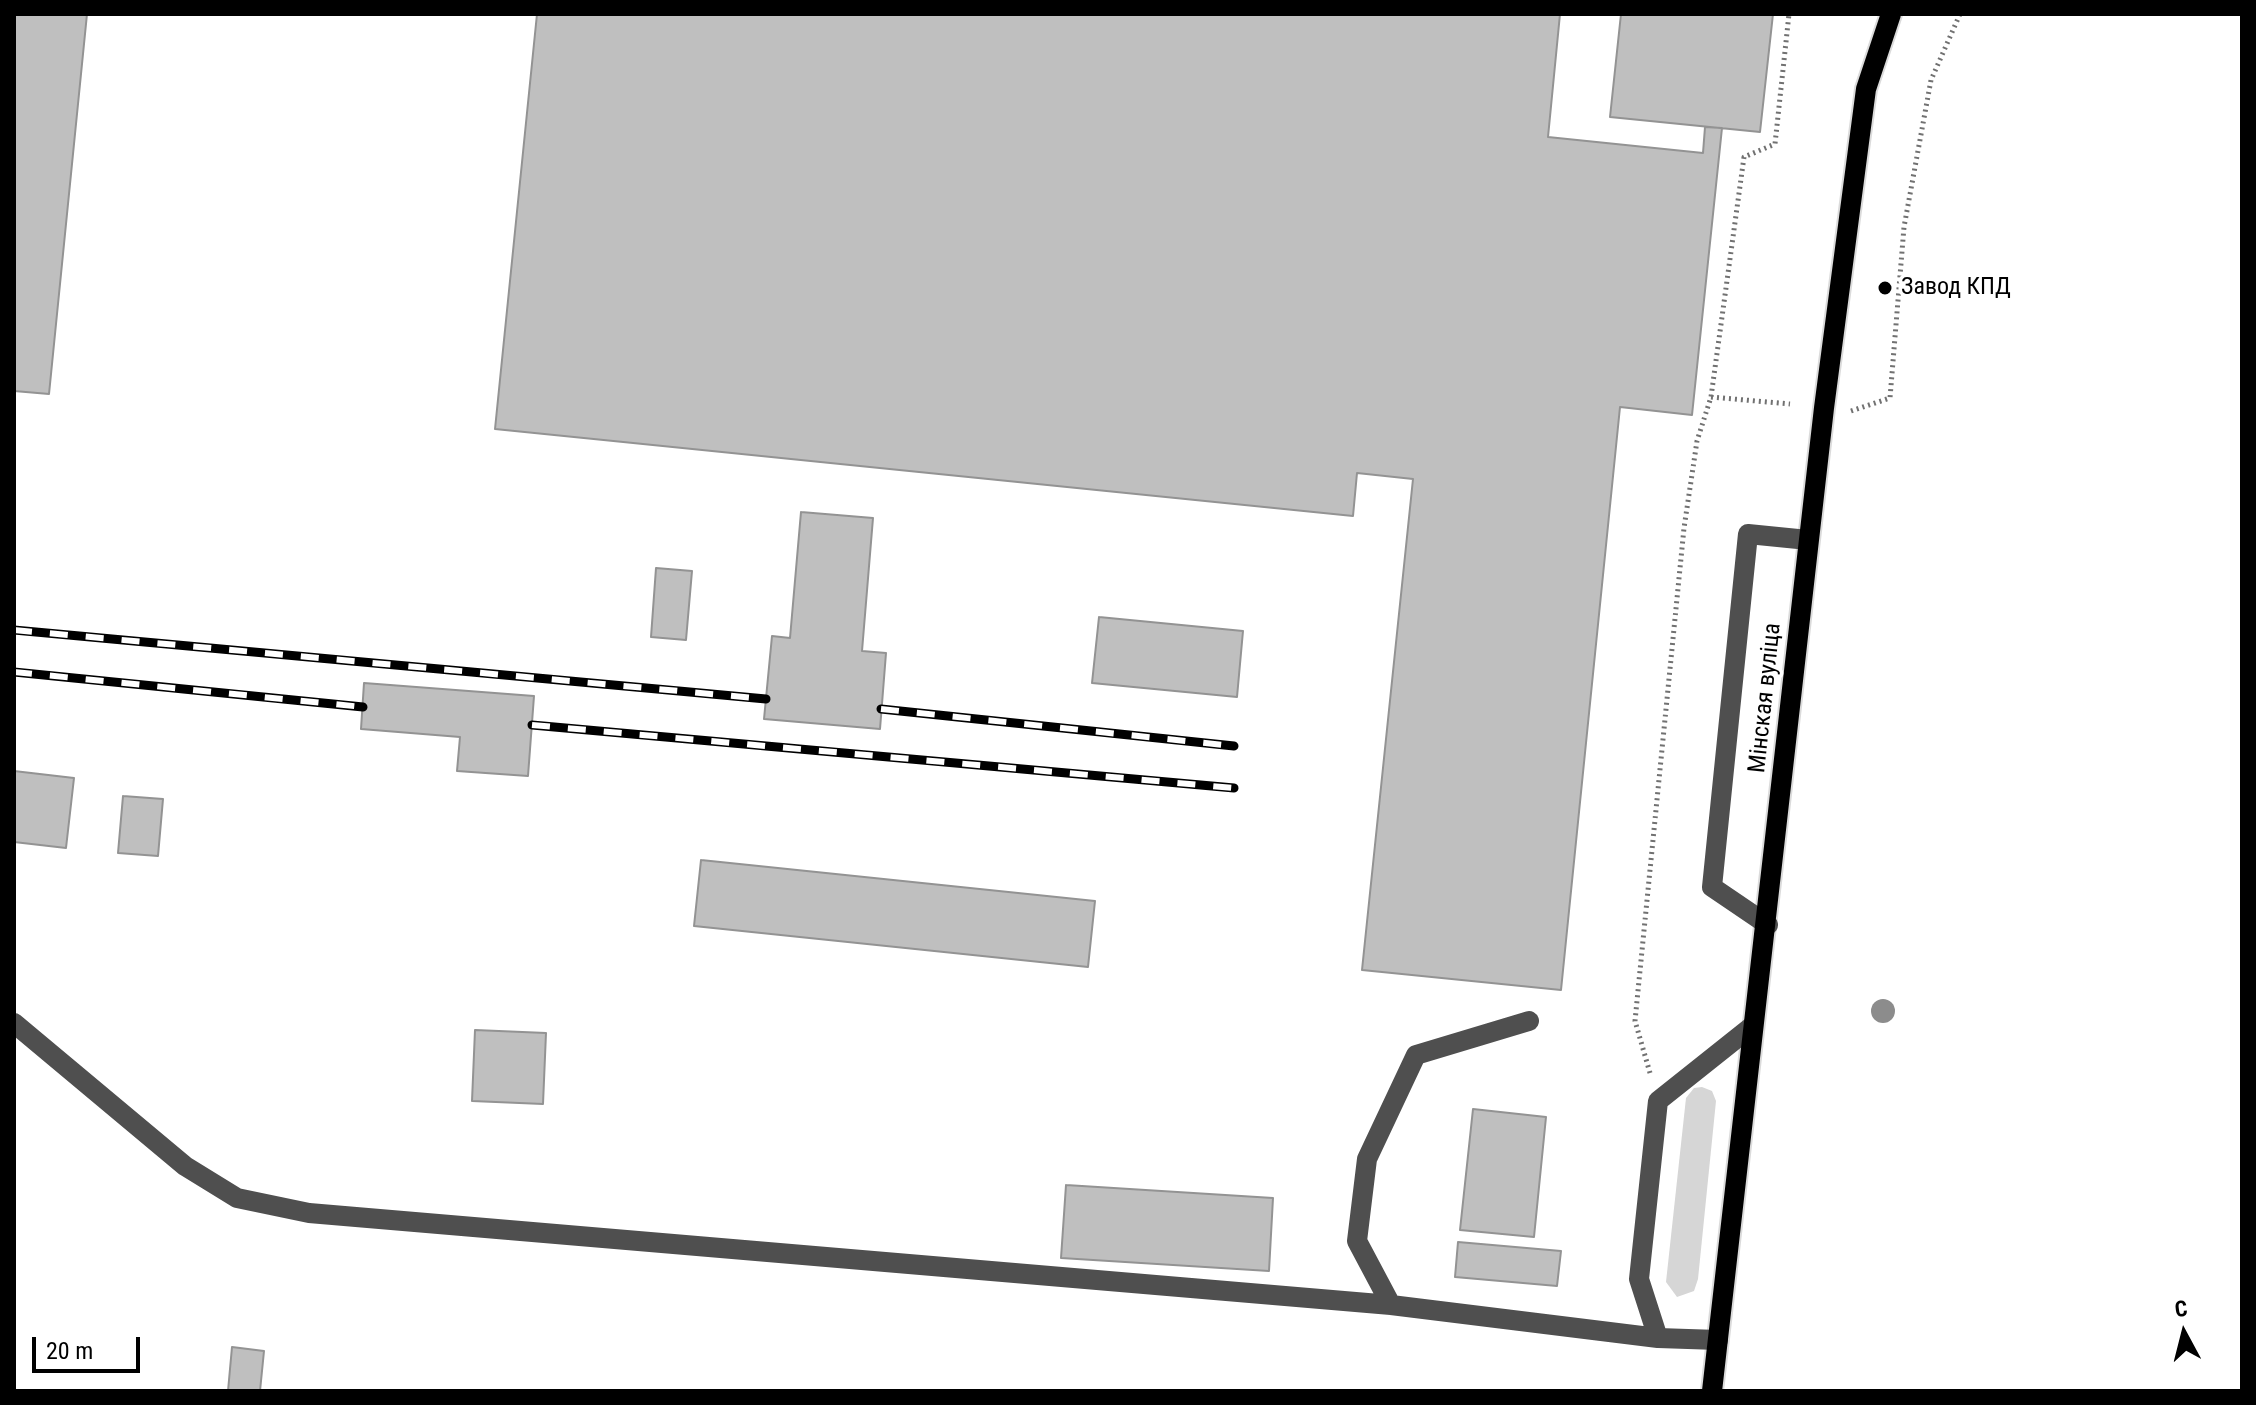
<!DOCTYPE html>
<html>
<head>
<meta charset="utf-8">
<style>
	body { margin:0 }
	#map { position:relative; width:2256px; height:1405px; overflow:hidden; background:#fff; font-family:"Roboto Condensed",sans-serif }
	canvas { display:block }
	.frame { position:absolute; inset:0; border:16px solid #000; pointer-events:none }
	.north { position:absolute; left:2144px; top:1293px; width:80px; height:80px; -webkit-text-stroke:6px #fff; paint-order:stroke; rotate:353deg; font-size:22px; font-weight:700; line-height:32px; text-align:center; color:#000 }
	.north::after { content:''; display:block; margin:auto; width:28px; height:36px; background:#000; clip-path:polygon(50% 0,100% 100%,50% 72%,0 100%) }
	.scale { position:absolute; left:32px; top:1337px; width:108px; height:36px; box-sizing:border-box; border:4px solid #000; border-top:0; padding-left:10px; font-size:24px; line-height:28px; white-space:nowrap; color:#000; -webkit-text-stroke:6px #fff; paint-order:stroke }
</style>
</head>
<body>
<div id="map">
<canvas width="2256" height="1405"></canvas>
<div class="frame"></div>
<div class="north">С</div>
<div class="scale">20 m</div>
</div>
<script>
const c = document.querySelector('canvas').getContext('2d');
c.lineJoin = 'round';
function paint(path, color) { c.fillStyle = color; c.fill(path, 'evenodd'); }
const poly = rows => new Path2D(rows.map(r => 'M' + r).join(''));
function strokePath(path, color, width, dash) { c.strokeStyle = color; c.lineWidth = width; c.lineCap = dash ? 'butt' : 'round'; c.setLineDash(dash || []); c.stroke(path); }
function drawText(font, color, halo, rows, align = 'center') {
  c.font = font + ' "Roboto Condensed",sans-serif'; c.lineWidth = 7; c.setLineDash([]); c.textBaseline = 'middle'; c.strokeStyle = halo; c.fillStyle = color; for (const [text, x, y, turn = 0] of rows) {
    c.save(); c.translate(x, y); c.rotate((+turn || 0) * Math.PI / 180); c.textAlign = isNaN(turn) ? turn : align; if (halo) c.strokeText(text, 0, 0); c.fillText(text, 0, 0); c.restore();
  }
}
paint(poly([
	[1702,1087,1712,1091,1716,1101,1698,1279,1694,1291,1677,1297,1666,1282,1686,1098,1694,1088]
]), '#d6d6d6');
const building = poly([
	[14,14,87,14,49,394,14,391,14,14],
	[537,14,1560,14,1548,137,1703,153,1705,127,1722,128,1692,415,1620,407,1561,990,1362,970,1413,479,1357,473,1353,516,495,429,537,14],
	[1621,14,1773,14,1760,132,1610,117,1621,14],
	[801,512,873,518,862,651,886,653,880,729,764,719,772,636,790,638,801,512],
	[656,568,692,571,686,640,651,637,656,568],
	[1099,617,1243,631,1237,697,1092,683,1099,617],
	[364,683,534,696,528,776,457,771,460,737,361,729,364,683],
	[14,771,74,778,66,848,14,842,14,771],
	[123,796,163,799,158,856,118,853,123,796],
	[701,860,1095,901,1088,967,694,926,701,860],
	[475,1030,546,1033,543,1104,472,1101,475,1030],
	[1473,1109,1546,1117,1534,1237,1460,1230,1473,1109],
	[1066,1185,1273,1198,1269,1271,1061,1258,1066,1185],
	[1458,1242,1561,1251,1557,1286,1455,1277,1458,1242],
	[232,1347,264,1351,260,1391,228,1391,232,1347]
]);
paint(building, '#bfbfbf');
strokePath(building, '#939393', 2);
const major = poly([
	[1712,1391,1824,408,1866,89,1891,14]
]);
strokePath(major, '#dbdbdb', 24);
strokePath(poly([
	[1711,397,1790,404],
	[1851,411,1890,398,1904,227,1931,80,1960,14],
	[1650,1073,1635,1021,1684,528,1697,441,1711,397,1744,157,1775,144,1789,14]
]), '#717171', 5, [2, 4]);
strokePath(poly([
	[1768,925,1712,887,1748,534,1808,540],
	[1529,1021,1416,1055,1367,1159,1357,1241,1391,1305,1658,1338,1718,1340],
	[14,1023,185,1166,237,1198,309,1213,1391,1305],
	[1658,1338,1639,1279,1658,1101,1751,1027]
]), '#4f4f4f', 20);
strokePath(major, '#000', 20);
const rail = poly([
	[14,630,766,699],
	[14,672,363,707],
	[881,709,1234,746],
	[532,725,1234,788]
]);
strokePath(rail, '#000', 9);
strokePath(rail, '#fff', 6, [18]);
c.fillStyle = '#8c8c8c';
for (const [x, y] of [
	[1883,1011]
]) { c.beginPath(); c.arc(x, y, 12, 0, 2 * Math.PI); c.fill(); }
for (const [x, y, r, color] of [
	[1885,288,8,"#000"]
]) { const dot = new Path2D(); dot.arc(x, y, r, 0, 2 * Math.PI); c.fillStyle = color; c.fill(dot); strokePath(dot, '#fff', 3); }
drawText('24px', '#000', '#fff', [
	["Завод КПД",1901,288]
], 'left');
drawText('24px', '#000', '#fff', [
	["Мінская вуліца",1766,698,-84]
]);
</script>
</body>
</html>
